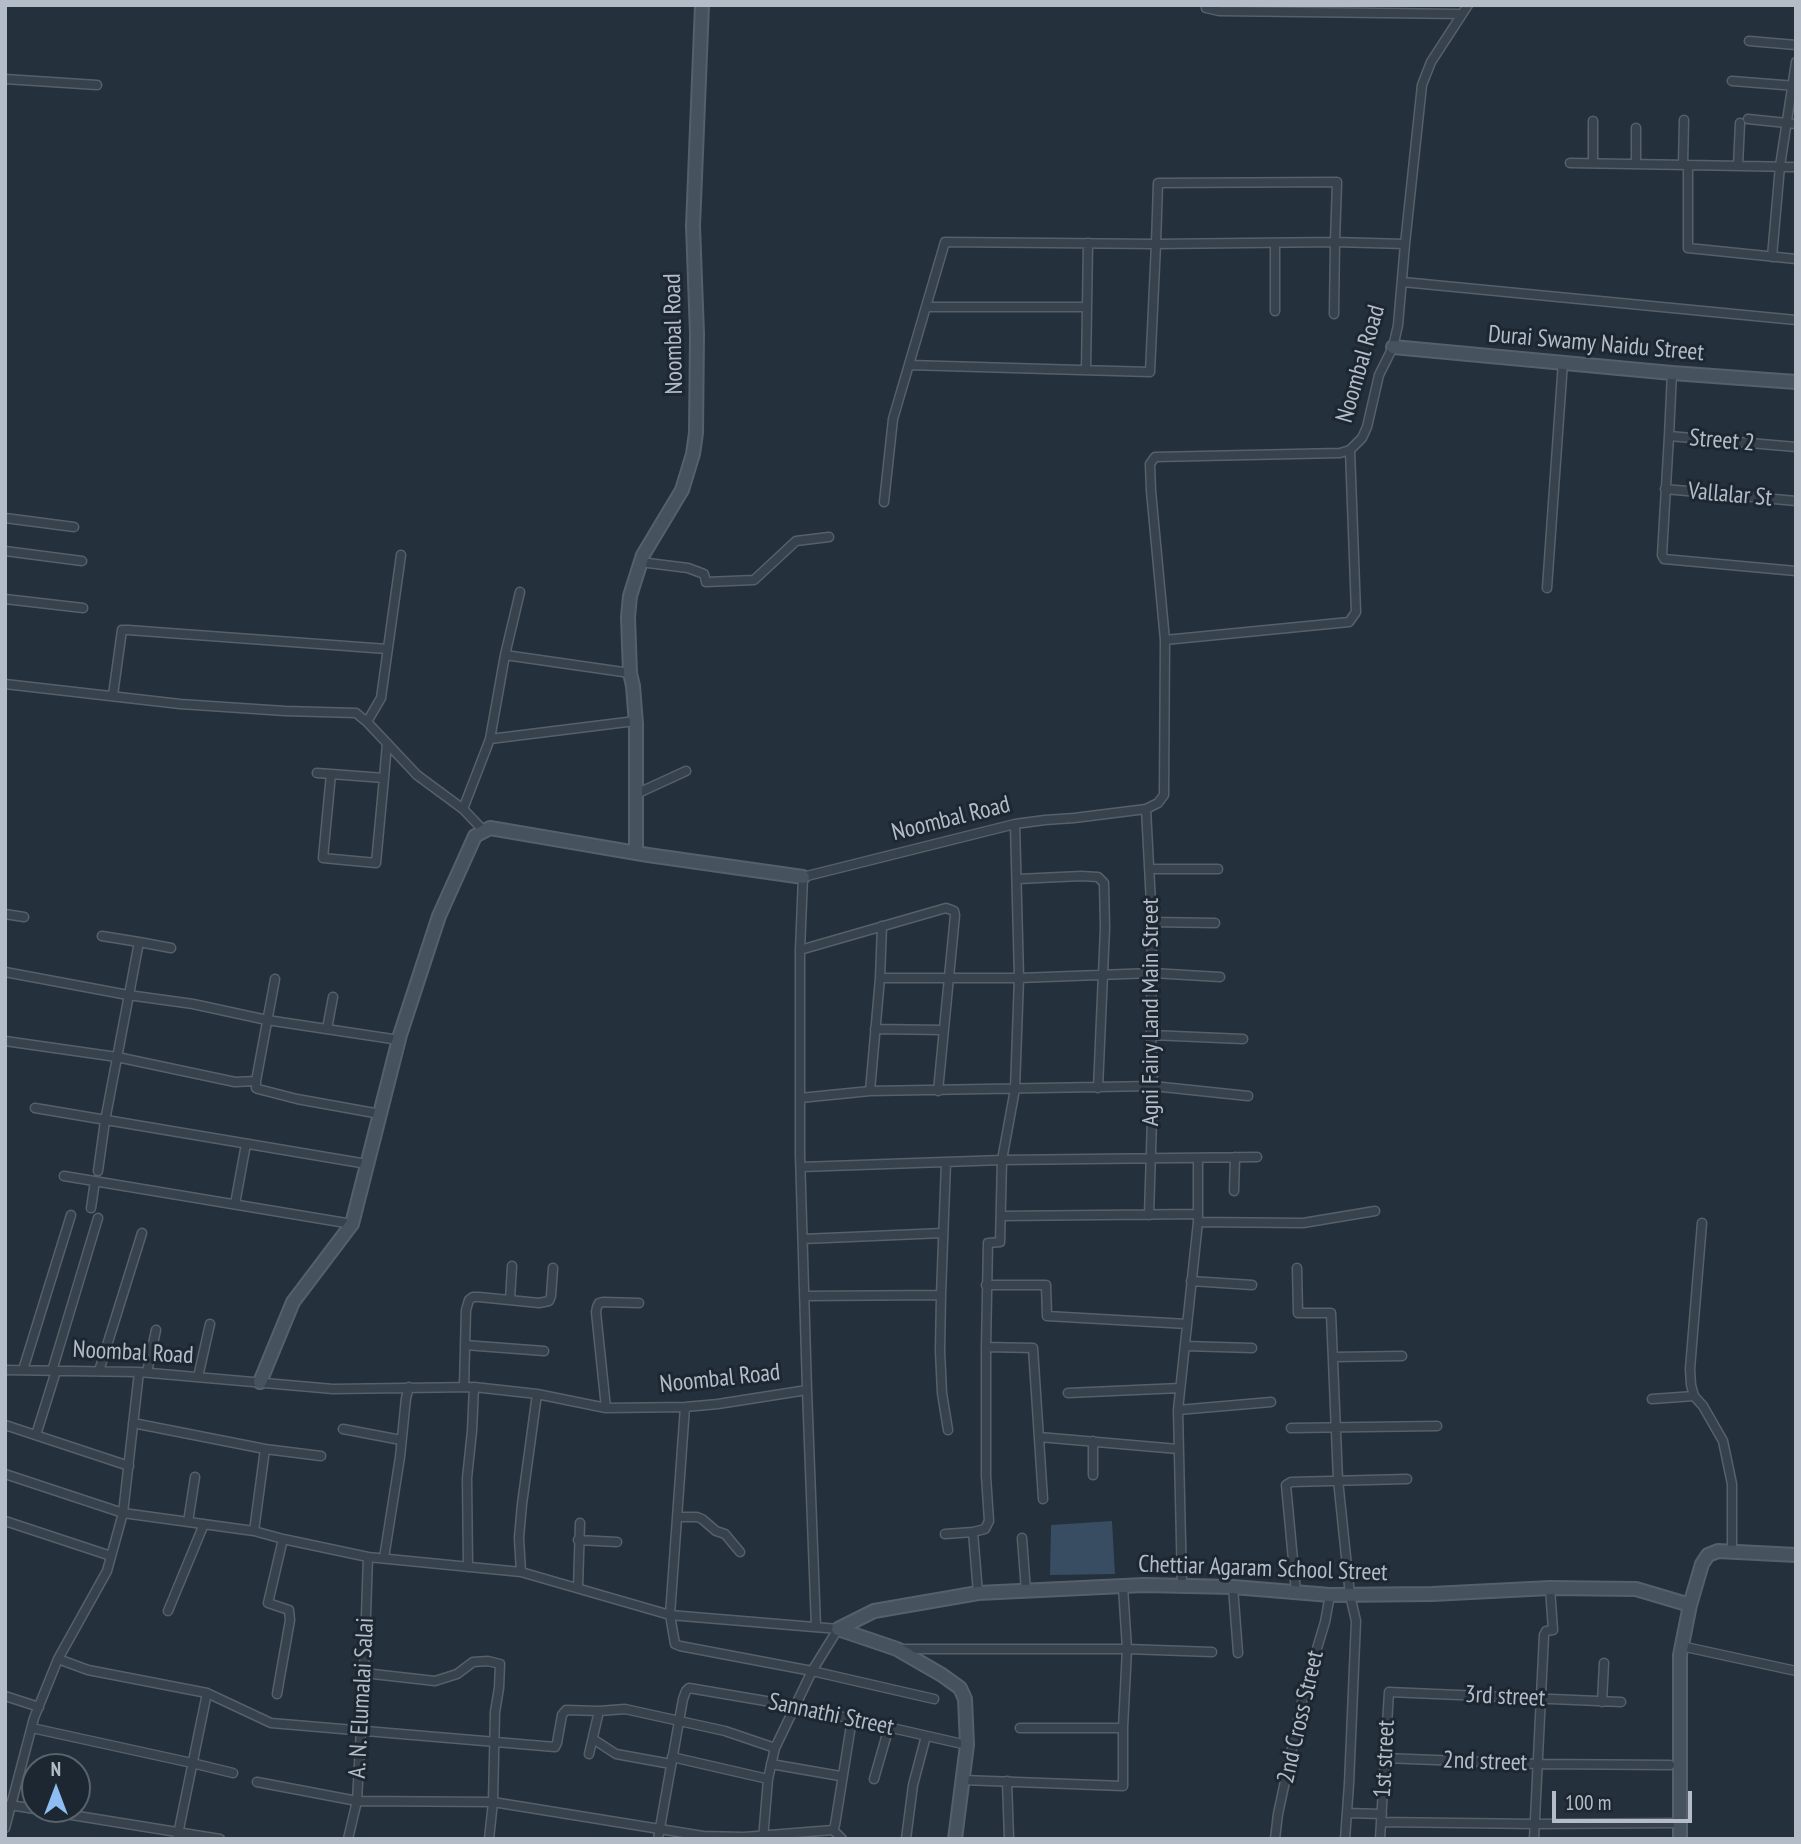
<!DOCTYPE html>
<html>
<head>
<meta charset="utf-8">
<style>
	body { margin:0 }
	#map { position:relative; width:1801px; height:1844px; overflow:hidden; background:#24303b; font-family:"PT Sans Narrow",sans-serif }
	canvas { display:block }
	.frame { position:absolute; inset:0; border:7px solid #b4bdc7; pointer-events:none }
	.north { position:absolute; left:21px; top:1753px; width:70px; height:70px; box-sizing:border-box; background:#1d2731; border:2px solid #59636d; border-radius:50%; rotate:0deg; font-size:19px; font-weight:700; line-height:28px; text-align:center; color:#b4bdc7 }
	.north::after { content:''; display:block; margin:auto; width:24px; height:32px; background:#8dbdf3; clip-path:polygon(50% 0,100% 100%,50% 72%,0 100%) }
	.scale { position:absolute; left:1552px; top:1791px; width:140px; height:32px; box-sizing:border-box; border:4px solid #b4bdc7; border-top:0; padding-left:9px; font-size:21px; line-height:24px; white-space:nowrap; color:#b4bdc7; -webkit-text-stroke:5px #1d2731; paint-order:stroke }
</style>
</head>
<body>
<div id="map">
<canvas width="1801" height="1844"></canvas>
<div class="frame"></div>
<div class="north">N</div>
<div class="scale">100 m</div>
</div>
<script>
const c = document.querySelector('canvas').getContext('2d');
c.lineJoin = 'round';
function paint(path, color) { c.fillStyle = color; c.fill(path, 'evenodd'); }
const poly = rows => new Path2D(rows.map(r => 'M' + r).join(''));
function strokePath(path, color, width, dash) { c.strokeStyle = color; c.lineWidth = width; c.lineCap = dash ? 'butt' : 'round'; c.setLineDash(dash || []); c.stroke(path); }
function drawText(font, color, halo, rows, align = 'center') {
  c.font = font + ' "PT Sans Narrow",sans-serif'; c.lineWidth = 6; c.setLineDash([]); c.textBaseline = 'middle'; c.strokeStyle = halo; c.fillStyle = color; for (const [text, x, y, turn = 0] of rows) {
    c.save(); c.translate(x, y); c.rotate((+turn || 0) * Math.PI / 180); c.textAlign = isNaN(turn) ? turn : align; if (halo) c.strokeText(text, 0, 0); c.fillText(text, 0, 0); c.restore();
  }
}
paint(poly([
	[1112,1521,1115,1574,1050,1575,1051,1525]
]), '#394d62');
const street = poly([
	[1206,5,1206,8,1219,11,1462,14],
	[1749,41,1796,45],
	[5,79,97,85],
	[1732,81,1796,86],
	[1748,119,1796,124],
	[1593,121,1593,163],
	[1570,163,1688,165],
	[1636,164,1636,128],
	[1683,165,1684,120],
	[1738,166,1740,123],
	[1796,167,1688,165,1688,248,1796,259],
	[1772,257,1780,166,1796,62],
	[1403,282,1796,320],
	[926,307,1087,307],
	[1275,311,1275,243],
	[909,365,1150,372,1156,244,1335,242,1334,314],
	[1086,370,1088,243],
	[1672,373,1669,436,1796,447],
	[1669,436,1662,555,1664,559,1796,571],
	[1665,489,1796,501],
	[884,502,893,419,945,242,1156,244,1158,183,1337,182,1335,242,1405,244],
	[5,518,74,527],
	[5,551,82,561],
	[640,562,688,568,704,574,706,582,754,580,796,541,829,537],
	[1547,588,1563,362],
	[5,599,83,608],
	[1165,640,1349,622,1356,612,1350,450],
	[505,655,630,673],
	[5,684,180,704,285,711,356,713,367,722,417,775,463,809,484,831],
	[113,695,122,630,128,630,387,649],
	[367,722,381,698,401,555],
	[490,739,635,721],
	[317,773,331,774],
	[384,778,376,863,323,858,331,774,384,778,387,743],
	[636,794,686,771],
	[463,809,490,739,505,655,520,592],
	[1146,809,1152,922,1151,1035,1153,1086,1149,1215],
	[1150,869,1218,869],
	[1018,879,1081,876,1098,877,1104,883,1105,928,1098,1088],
	[5,914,24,917],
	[1152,922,1215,923],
	[139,942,171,948],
	[800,950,946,908,954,911,955,915,938,1091],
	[5,972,128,995,193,1004,267,1020,399,1040],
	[880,978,1019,978,1152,973,1220,977],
	[327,1029,333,997],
	[875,1029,944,1030],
	[1151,1035,1243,1039],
	[5,1041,117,1057,235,1082,256,1081,275,979],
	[256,1081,256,1088,258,1089,297,1099,380,1114],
	[870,1091,880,978,882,926],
	[800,1098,870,1091,1153,1086,1248,1096],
	[35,1108,367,1164],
	[801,1167,1002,1160,1257,1157],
	[98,1171,105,1121,139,942,102,936],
	[64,1176,352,1224],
	[1234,1191,1235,1157],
	[235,1204,246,1144],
	[91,1208,95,1181],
	[1001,1216,1198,1214],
	[1198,1222,1303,1223,1375,1211],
	[803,1239,943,1233],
	[1297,1268,1298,1313,1331,1313,1338,1480,1350,1595,1356,1621,1349,1784,1345,1839],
	[1191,1281,1252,1285],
	[986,1285,1046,1285,1047,1316,1187,1324],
	[941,1295,940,1351,942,1393,948,1430],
	[804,1296,941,1295,946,1162],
	[510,1300,512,1266],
	[465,1345,544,1351],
	[1185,1346,1252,1348],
	[986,1347,1033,1348,1043,1499],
	[1333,1357,1402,1356],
	[5,1370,139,1372,333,1389,474,1387,537,1394,606,1408,685,1407,718,1404,807,1390,800,1154,800,950,803,877,1015,824,1045,820,1074,818,1146,809,1158,803,1164,795,1165,640,1151,491,1150,464,1155,457,1340,453,1350,450,1362,438,1367,427,1379,375,1393,347,1398,325,1405,244,1422,85,1431,62,1468,5],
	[23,1370,71,1215],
	[52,1371,98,1218],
	[99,1371,142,1233],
	[147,1372,156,1330],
	[198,1377,210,1324],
	[464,1387,466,1310,469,1300,473,1297,479,1297,539,1303,549,1301,551,1296,553,1268],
	[807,1390,816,1627],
	[1068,1393,1180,1388],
	[1694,1396,1691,1385,1690,1369,1702,1223],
	[1652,1399,1694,1396,1703,1406,1723,1441,1732,1484,1732,1551],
	[685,1407,670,1615,675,1644,680,1646,812,1671,934,1699],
	[606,1408,596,1312,597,1307,599,1303,603,1302,639,1303],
	[1178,1410,1271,1402],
	[133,1423,265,1449,321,1456],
	[5,1425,129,1466],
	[1291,1428,1437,1426],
	[343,1429,401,1440],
	[36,1435,56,1371],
	[1039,1437,1178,1449],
	[5,1474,123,1513,254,1531,283,1539,368,1557,521,1572,670,1615,838,1629,812,1671,775,1748,768,1779,763,1839],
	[1093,1475,1093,1441],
	[677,1517,697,1517,702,1519,716,1531,725,1534,740,1552],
	[5,1521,111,1556],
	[188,1522,195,1477],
	[254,1531,265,1449],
	[973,1532,985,1529,989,1521,986,1476,986,1347,988,1243,1000,1242,1002,1160,1015,1089,1019,978,1015,824],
	[945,1534,973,1532,978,1593],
	[1022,1538,1026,1591],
	[578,1540,617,1542],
	[384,1558,400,1457,406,1398,409,1387],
	[468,1567,467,1478,472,1431,474,1387],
	[521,1572,519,1538,522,1504,537,1394],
	[1182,1585,1178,1410,1198,1222,1198,1158],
	[1233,1587,1238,1653],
	[578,1588,580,1523],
	[1296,1592,1286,1485,1291,1482,1407,1479],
	[168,1611,204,1524],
	[1681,1646,1796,1671],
	[900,1649,1127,1649,1212,1652],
	[58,1659,88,1670,207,1693,271,1723,555,1747,557,1743,562,1715,566,1710,599,1711,625,1709,725,1731,775,1748],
	[364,1673,435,1681,457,1674,473,1662,488,1661,500,1664,499,1688,495,1712,493,1802,489,1839],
	[277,1694,290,1620,289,1610,268,1603,283,1539],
	[5,1696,39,1707],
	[1602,1702,1604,1663],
	[1621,1702,1389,1692,1381,1822,1536,1824,1680,1823],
	[32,1728,192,1763,233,1773],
	[1020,1728,1123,1728],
	[593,1739,616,1754,671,1764],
	[589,1754,599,1711],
	[672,1757,768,1779],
	[1384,1758,1538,1764,1670,1765],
	[771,1764,840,1776],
	[874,1779,889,1727],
	[963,1780,1123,1786,1123,1728,1127,1649,1123,1587],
	[1007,1781,1009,1839],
	[257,1782,357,1801,493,1802,703,1836,744,1837,833,1830],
	[10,1805,220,1839],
	[1347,1813,1382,1814],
	[5,1828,34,1718,58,1659,107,1571,123,1513,139,1372],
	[833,1830,835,1825,852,1719],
	[833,1830,842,1839],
	[177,1839,207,1693],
	[348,1839,357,1801,364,1673,368,1557],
	[658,1839,683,1699,686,1691,689,1688,795,1706,967,1745],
	[906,1839,913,1785,926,1736],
	[1275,1839,1278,1814,1305,1688,1325,1622,1330,1595],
	[1380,1839,1381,1822],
	[1534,1839,1544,1635,1546,1631,1553,1630,1550,1588]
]);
const secondary = poly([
	[1393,347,1672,373,1796,382],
	[636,853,636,724,633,686,630,673,628,617,630,596,643,555,682,490,693,454,696,433,697,334,693,226,702,5],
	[260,1382,293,1302,352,1224,400,1035,439,916,475,836,490,828,648,855,803,877],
	[838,1629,874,1611,978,1593,1144,1585,1233,1587,1330,1595,1432,1594,1550,1588,1636,1589,1690,1605],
	[838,1629,897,1649,942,1675,960,1688,965,1699,967,1745,955,1839],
	[1680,1839,1680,1655,1690,1605,1702,1564,1708,1555,1718,1551,1796,1555]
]);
strokePath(street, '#56606a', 11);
strokePath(secondary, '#56606a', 16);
strokePath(street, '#38424c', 8);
strokePath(secondary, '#46525e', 12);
drawText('24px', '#b4bdc7', '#1d2731', [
	["Noombal Road",674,334,-91],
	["Durai Swamy Naidu Street",1596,344,5],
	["Noombal Road",1361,364,-74],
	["Street 2",1722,441,5],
	["Vallalar St",1730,495,5],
	["Noombal Road",951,819,-14],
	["Agni Fairy Land Main Street",1151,1012,-90],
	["Noombal Road",133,1353,3],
	["Noombal Road",720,1379,-6],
	["Chettiar Agaram School Street",1263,1569,2],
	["3rd street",1505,1697,3],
	["A. N. Elumalai Salai",362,1698,-87],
	["Sannathi Street",831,1715,12],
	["2nd Cross Street",1301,1717,-77],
	["1st street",1385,1759,-87],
	["2nd street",1485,1762,2]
]);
</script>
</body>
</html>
